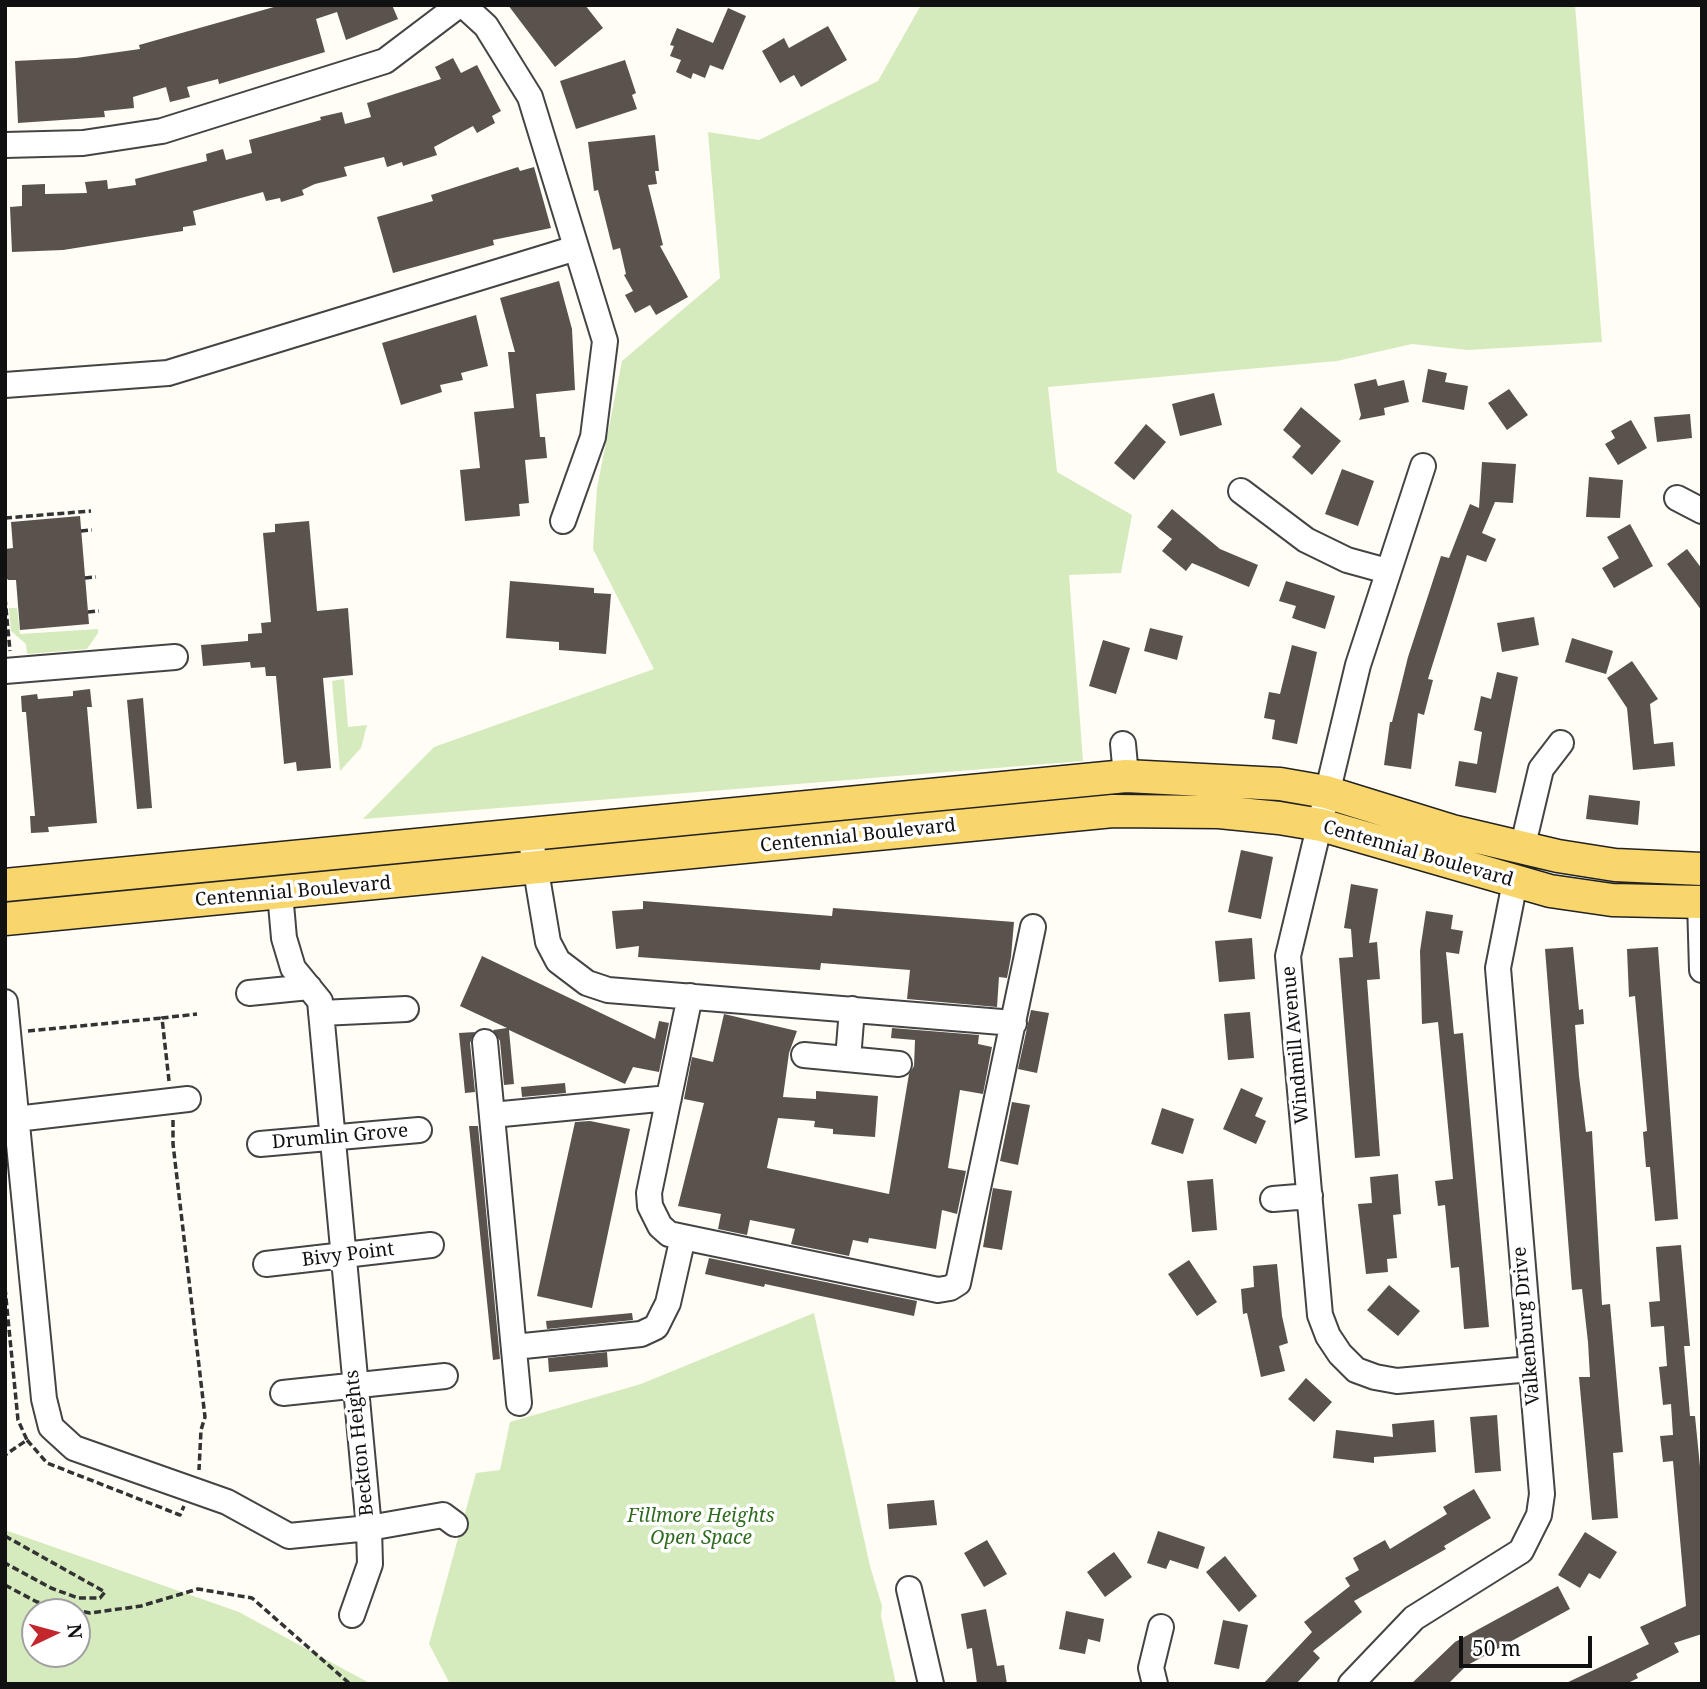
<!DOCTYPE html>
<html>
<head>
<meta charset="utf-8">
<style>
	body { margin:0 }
	#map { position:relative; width:1707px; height:1689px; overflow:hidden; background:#fffdf5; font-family:"Noto Serif",serif }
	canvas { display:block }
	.frame { position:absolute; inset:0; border:7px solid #111; pointer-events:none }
	.north { position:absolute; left:21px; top:1598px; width:70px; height:70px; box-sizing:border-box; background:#fff; border:2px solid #a0a0a0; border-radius:50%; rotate:85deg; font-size:19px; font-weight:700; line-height:28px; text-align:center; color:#111 }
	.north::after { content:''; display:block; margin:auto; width:24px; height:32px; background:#c4262e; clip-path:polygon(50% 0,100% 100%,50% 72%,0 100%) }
	.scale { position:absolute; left:1459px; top:1636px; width:133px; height:32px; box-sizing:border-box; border:4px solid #111; border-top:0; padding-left:9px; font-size:21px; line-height:24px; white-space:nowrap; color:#111; -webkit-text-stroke:5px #fff; paint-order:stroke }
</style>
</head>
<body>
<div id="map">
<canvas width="1707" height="1689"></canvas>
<div class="frame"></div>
<div class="north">N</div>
<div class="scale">50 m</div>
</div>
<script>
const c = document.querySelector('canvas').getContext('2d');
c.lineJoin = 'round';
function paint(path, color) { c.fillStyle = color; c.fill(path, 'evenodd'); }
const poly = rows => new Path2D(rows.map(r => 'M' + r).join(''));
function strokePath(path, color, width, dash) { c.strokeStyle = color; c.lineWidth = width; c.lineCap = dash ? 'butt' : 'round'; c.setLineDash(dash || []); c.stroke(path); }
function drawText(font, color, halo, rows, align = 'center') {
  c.font = font + ' "Noto Serif",serif'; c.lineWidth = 7; c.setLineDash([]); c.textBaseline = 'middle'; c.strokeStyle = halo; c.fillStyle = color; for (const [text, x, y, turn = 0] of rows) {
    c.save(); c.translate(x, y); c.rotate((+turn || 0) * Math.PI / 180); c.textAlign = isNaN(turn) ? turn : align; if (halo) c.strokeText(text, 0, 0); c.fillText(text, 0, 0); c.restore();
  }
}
paint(poly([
	[921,5,1575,5,1602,342,1468,350,1412,344,1337,361,1048,387,1057,472,1132,515,1121,573,1069,575,1083,761,363,819,434,747,654,669,593,549,597,488,622,361,720,278,708,132,759,140,878,81],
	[9,608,17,608,20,634,98,629,98,633,87,649,27,654,26,644,11,631],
	[344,679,348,727,367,725,361,748,340,771,332,681],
	[814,1313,870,1566,882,1606,881,1616,896,1684,450,1684,429,1644,476,1473,500,1470,510,1422,641,1384],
	[5,1530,239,1612,371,1684,5,1684],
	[77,1612,77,1654,35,1654,35,1612]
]), '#d5ebbd');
paint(poly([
	[281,5,392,5,398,19,346,40,337,12,316,19,325,52,219,84,218,79,187,87,190,97,170,102,166,87,133,97,134,108,104,111,105,117,18,123,15,61,76,58,140,49,139,45],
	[508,5,585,5,603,28,555,67],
	[728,8,746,16,723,70,710,65,705,78,693,73,691,79,676,72,681,60,670,56,674,46,670,45,677,28,713,43],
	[828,26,847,60,801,87,794,75,780,83,762,51,784,38,789,48],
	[453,58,461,73,477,65,501,111,492,116,495,123,477,133,473,126,434,147,437,155,403,166,402,162,387,167,384,157,344,167,347,176,315,184,302,190,304,195,281,202,280,198,266,201,263,192,193,211,196,225,183,227,183,231,63,250,12,252,10,207,22,206,22,185,45,184,45,194,87,193,85,182,107,180,108,189,136,185,135,179,207,161,206,154,223,149,226,160,252,153,249,140,321,120,320,117,342,112,345,124,371,117,367,103,441,79,435,67],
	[625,60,636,93,632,95,637,109,576,129,560,81],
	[655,135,659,171,655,171,657,184,648,185,663,245,660,246,688,297,656,315,650,305,635,313,625,295,633,291,624,275,626,274,620,248,613,250,598,190,594,191,588,142],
	[518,167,520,171,534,167,551,228,493,240,494,245,393,273,377,217,433,201,431,195],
	[559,281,572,329,575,390,536,394,540,437,545,437,547,458,525,460,529,503,519,504,520,516,465,521,460,470,480,468,474,412,514,408,508,352,515,352,500,298],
	[476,315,488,366,461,373,463,380,440,385,442,392,401,405,382,343],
	[1428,369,1447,373,1445,382,1468,386,1464,410,1422,402],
	[1376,379,1378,386,1404,380,1409,402,1384,408,1385,415,1359,420,1361,415,1354,384],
	[1509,389,1528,415,1507,430,1488,403],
	[1214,393,1222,425,1180,436,1172,404],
	[1301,407,1341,441,1312,475,1292,457,1301,446,1283,430],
	[1690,414,1692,438,1657,442,1654,417],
	[1631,420,1647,448,1618,465,1605,444,1615,438,1611,431],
	[1146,424,1166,442,1134,480,1114,463],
	[1482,462,1516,464,1513,503,1495,502,1482,533,1496,539,1486,562,1467,555,1428,679,1433,680,1424,715,1418,713,1411,769,1384,765,1390,722,1392,722,1408,657,1441,556,1449,558,1470,504,1479,508],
	[1342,469,1374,481,1358,526,1325,514],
	[1589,477,1623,480,1620,518,1586,517],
	[1172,509,1220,549,1258,565,1249,587,1192,563,1186,571,1162,551,1172,539,1157,527],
	[80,516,89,624,20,630,16,580,8,580,5,576,5,549,13,548,11,522],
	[309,521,317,611,348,608,353,675,323,678,331,768,297,771,296,762,284,764,276,676,266,676,265,667,251,668,250,662,203,666,201,645,248,641,248,634,262,633,261,623,271,622,263,533,275,532,275,524],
	[1630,524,1653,566,1614,588,1602,568,1619,558,1607,537],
	[1687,549,1702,569,1702,611,1667,564],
	[510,581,594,588,594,593,611,594,606,654,559,650,559,642,506,638],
	[1286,581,1335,596,1325,629,1292,618,1296,606,1279,601],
	[1534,617,1539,645,1502,652,1497,623],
	[1150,628,1183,636,1177,660,1144,651],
	[1572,638,1613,651,1606,674,1565,662],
	[1103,640,1130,648,1116,694,1089,686],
	[1292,645,1317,652,1297,744,1272,739,1275,720,1264,718,1269,692,1280,694],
	[1632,661,1658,699,1650,704,1654,744,1673,742,1675,766,1633,770,1627,708,1607,678],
	[1497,672,1518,677,1496,793,1455,786,1459,761,1477,764,1482,732,1474,730,1481,696,1491,699],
	[90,689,92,707,87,707,97,823,48,827,49,832,31,833,30,816,35,816,26,712,22,712,21,696,37,694,38,699,73,696,73,691],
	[143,698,152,808,137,809,127,700],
	[1589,795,1640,801,1638,825,1586,819],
	[1241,850,1273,857,1261,919,1228,912],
	[1351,884,1378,889,1369,943,1377,942,1380,979,1367,980,1380,1156,1355,1158,1339,958,1353,957,1351,929,1344,928],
	[643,901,832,916,833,908,1014,922,1011,957,1007,978,999,977,997,1007,907,999,910,970,821,963,820,970,638,957,639,946,616,949,612,911,643,909],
	[1426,911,1453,915,1451,929,1463,931,1459,954,1446,952,1454,1034,1463,1033,1489,1327,1464,1329,1459,1267,1451,1268,1445,1205,1438,1206,1435,1181,1453,1179,1438,1022,1422,1024,1420,951],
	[1252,938,1255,979,1219,982,1215,941],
	[1573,947,1579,1010,1583,1009,1584,1024,1575,1025,1579,1076,1586,1132,1592,1131,1602,1305,1610,1304,1623,1452,1613,1453,1618,1518,1592,1520,1579,1377,1590,1377,1588,1342,1582,1289,1572,1290,1545,949],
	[1658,947,1678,1219,1655,1221,1650,1167,1646,1167,1643,1132,1647,1131,1635,996,1629,997,1627,949],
	[482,956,655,1039,659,1021,669,1023,659,1072,633,1067,625,1084,509,1030,514,1084,504,1085,500,1041,493,1030,507,1028,460,1006],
	[1031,1010,1049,1013,1037,1073,1018,1069],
	[1250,1012,1254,1058,1228,1060,1224,1014],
	[724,1014,797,1031,789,1053,783,1097,816,1099,816,1091,878,1096,875,1137,833,1134,833,1129,814,1127,815,1121,778,1118,767,1168,889,1194,909,1074,914,1066,915,1040,891,1038,892,1028,979,1035,978,1044,992,1047,983,1094,960,1090,948,1168,966,1171,957,1214,942,1210,936,1249,869,1238,868,1243,853,1240,849,1256,791,1244,795,1229,750,1220,747,1235,718,1229,721,1214,678,1206,704,1103,684,1099,692,1057,713,1062],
	[475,1032,470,1043,475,1092,465,1093,459,1033],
	[565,1083,566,1093,522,1097,521,1087],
	[1241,1088,1263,1098,1255,1116,1266,1121,1256,1144,1223,1129],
	[1012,1102,1030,1105,1018,1165,1000,1161],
	[1162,1108,1194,1119,1183,1154,1151,1144],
	[590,1121,630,1129,592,1308,537,1296,575,1122],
	[469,1126,478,1126,500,1359,493,1360],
	[1398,1174,1401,1214,1393,1215,1397,1258,1387,1259,1388,1272,1366,1274,1358,1204,1372,1203,1370,1177],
	[1213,1179,1217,1230,1192,1232,1187,1181],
	[993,1188,1012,1191,1002,1250,983,1247],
	[1681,1245,1690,1346,1684,1346,1690,1416,1695,1416,1702,1487,1702,1634,1674,1643,1679,1652,1636,1674,1638,1678,1626,1684,1564,1684,1649,1644,1640,1627,1686,1606,1673,1461,1663,1462,1660,1436,1673,1435,1671,1404,1663,1405,1659,1367,1667,1366,1664,1326,1651,1327,1649,1302,1660,1301,1656,1247],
	[709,1258,917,1301,914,1316,765,1284,764,1287,705,1274],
	[1189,1260,1217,1302,1197,1316,1168,1274],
	[1277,1264,1282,1316,1288,1343,1279,1346,1285,1371,1261,1377,1247,1313,1243,1314,1241,1289,1254,1287,1253,1266],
	[1389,1285,1420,1311,1398,1336,1367,1310],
	[632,1313,633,1320,547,1329,546,1321],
	[607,1352,608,1367,549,1372,548,1358],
	[1306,1378,1332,1402,1314,1422,1288,1399],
	[1497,1415,1501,1471,1475,1473,1470,1417],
	[1434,1420,1436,1452,1374,1457,1374,1463,1333,1458,1336,1430,1393,1437,1392,1424],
	[1474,1489,1491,1518,1444,1546,1446,1549,1354,1601,1362,1612,1313,1651,1320,1658,1296,1684,1263,1684,1312,1632,1304,1622,1350,1586,1345,1578,1359,1570,1353,1558,1385,1540,1390,1549,1447,1514,1443,1507],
	[934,1500,937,1525,889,1529,887,1504],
	[1158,1531,1205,1547,1198,1569,1170,1560,1166,1569,1147,1563],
	[1585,1532,1617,1552,1600,1579,1589,1573,1580,1588,1558,1575],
	[987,1540,1007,1574,984,1587,964,1553],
	[1114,1552,1132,1577,1105,1597,1087,1572],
	[1225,1556,1257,1596,1239,1612,1206,1572],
	[1558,1586,1570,1609,1466,1666,1448,1684,1411,1684,1455,1642],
	[986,1609,997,1666,1004,1665,1007,1684,977,1684,972,1648,967,1649,961,1614],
	[1066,1611,1104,1619,1100,1642,1088,1639,1085,1654,1059,1649],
	[1223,1620,1248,1625,1239,1669,1214,1664]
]), '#5a524d');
const minor = poly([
	[463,5,486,26,530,97,605,341,593,437,563,521],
	[5,145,83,143,162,131,385,61,459,5],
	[5,385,168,373,576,248],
	[1423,466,1358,665,1288,956,1320,1315,1328,1336,1340,1354,1356,1370,1375,1377,1397,1381,1531,1369],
	[1241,491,1306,540,1347,560,1387,571],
	[1677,498,1702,511],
	[5,671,175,657],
	[1123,744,1126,776],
	[530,835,548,942,558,961,587,983,608,990,1014,1023],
	[1522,849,1541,769,1561,743],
	[1700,902,1702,970],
	[249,993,309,987],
	[690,996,649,1193,650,1206,660,1226,669,1234,683,1237,938,1290,950,1288,958,1283,1033,927],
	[5,1002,44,1399,51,1427,74,1448,227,1502,289,1536,369,1528,320,1001,293,968,284,938,280,893],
	[321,1013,406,1009],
	[485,1042,519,1403],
	[804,1055,899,1064],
	[848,1059,852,1009],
	[492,1115,669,1098],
	[16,1119,188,1099],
	[260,1144,419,1130],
	[1273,1199,1310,1196],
	[266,1264,431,1245],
	[514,1347,641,1334,656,1327,668,1303,683,1237],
	[283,1393,445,1376],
	[909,1589,931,1684],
	[352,1615,370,1564,369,1528,443,1515,455,1524],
	[1155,1684,1151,1668,1161,1627],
	[1351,1684,1414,1618,1521,1551,1539,1515,1542,1494,1498,968,1515,882]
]);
const major = poly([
	[5,885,1126,776,1280,784,1326,792,1452,831,1558,856,1615,865,1702,869],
	[5,919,1113,811,1219,812,1279,818,1321,825,1550,891,1612,900,1702,902]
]);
strokePath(minor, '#444', 28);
strokePath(major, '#222', 35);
strokePath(poly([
	[5,518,91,511],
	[81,531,92,530],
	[5,565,6,565],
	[85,578,96,577],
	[5,598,10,651],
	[88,612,99,611],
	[28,1031,162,1018],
	[169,1081,162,1018,197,1014],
	[173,1120,173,1144,205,1417,201,1430,199,1470],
	[5,1288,18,1420,27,1440,5,1455],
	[27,1440,47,1463,180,1515,184,1506],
	[5,1536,105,1592,100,1598,78,1598,51,1588,5,1563],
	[5,1585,37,1602,90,1613,141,1606,198,1589,252,1598,350,1684]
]), '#333', 3.5, [7, 3.5]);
strokePath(minor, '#fff', 24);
strokePath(major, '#f9d66b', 32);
drawText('19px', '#111', '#fff', [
	["Centennial Boulevard",858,836,-6],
	["Centennial Boulevard",1418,854,16],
	["Centennial Boulevard",293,892,-5],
	["Windmill Avenue",1296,1045,-95],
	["Drumlin Grove",340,1137,-5],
	["Bivy Point",348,1255,-7],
	["Valkenburg Drive",1527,1326,-95],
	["Beckton Heights",360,1443,-96]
]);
drawText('italic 19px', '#2f6b1f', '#fff', [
	["Fillmore Heights",701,1517],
	["Open Space",701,1539]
]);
</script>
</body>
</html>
